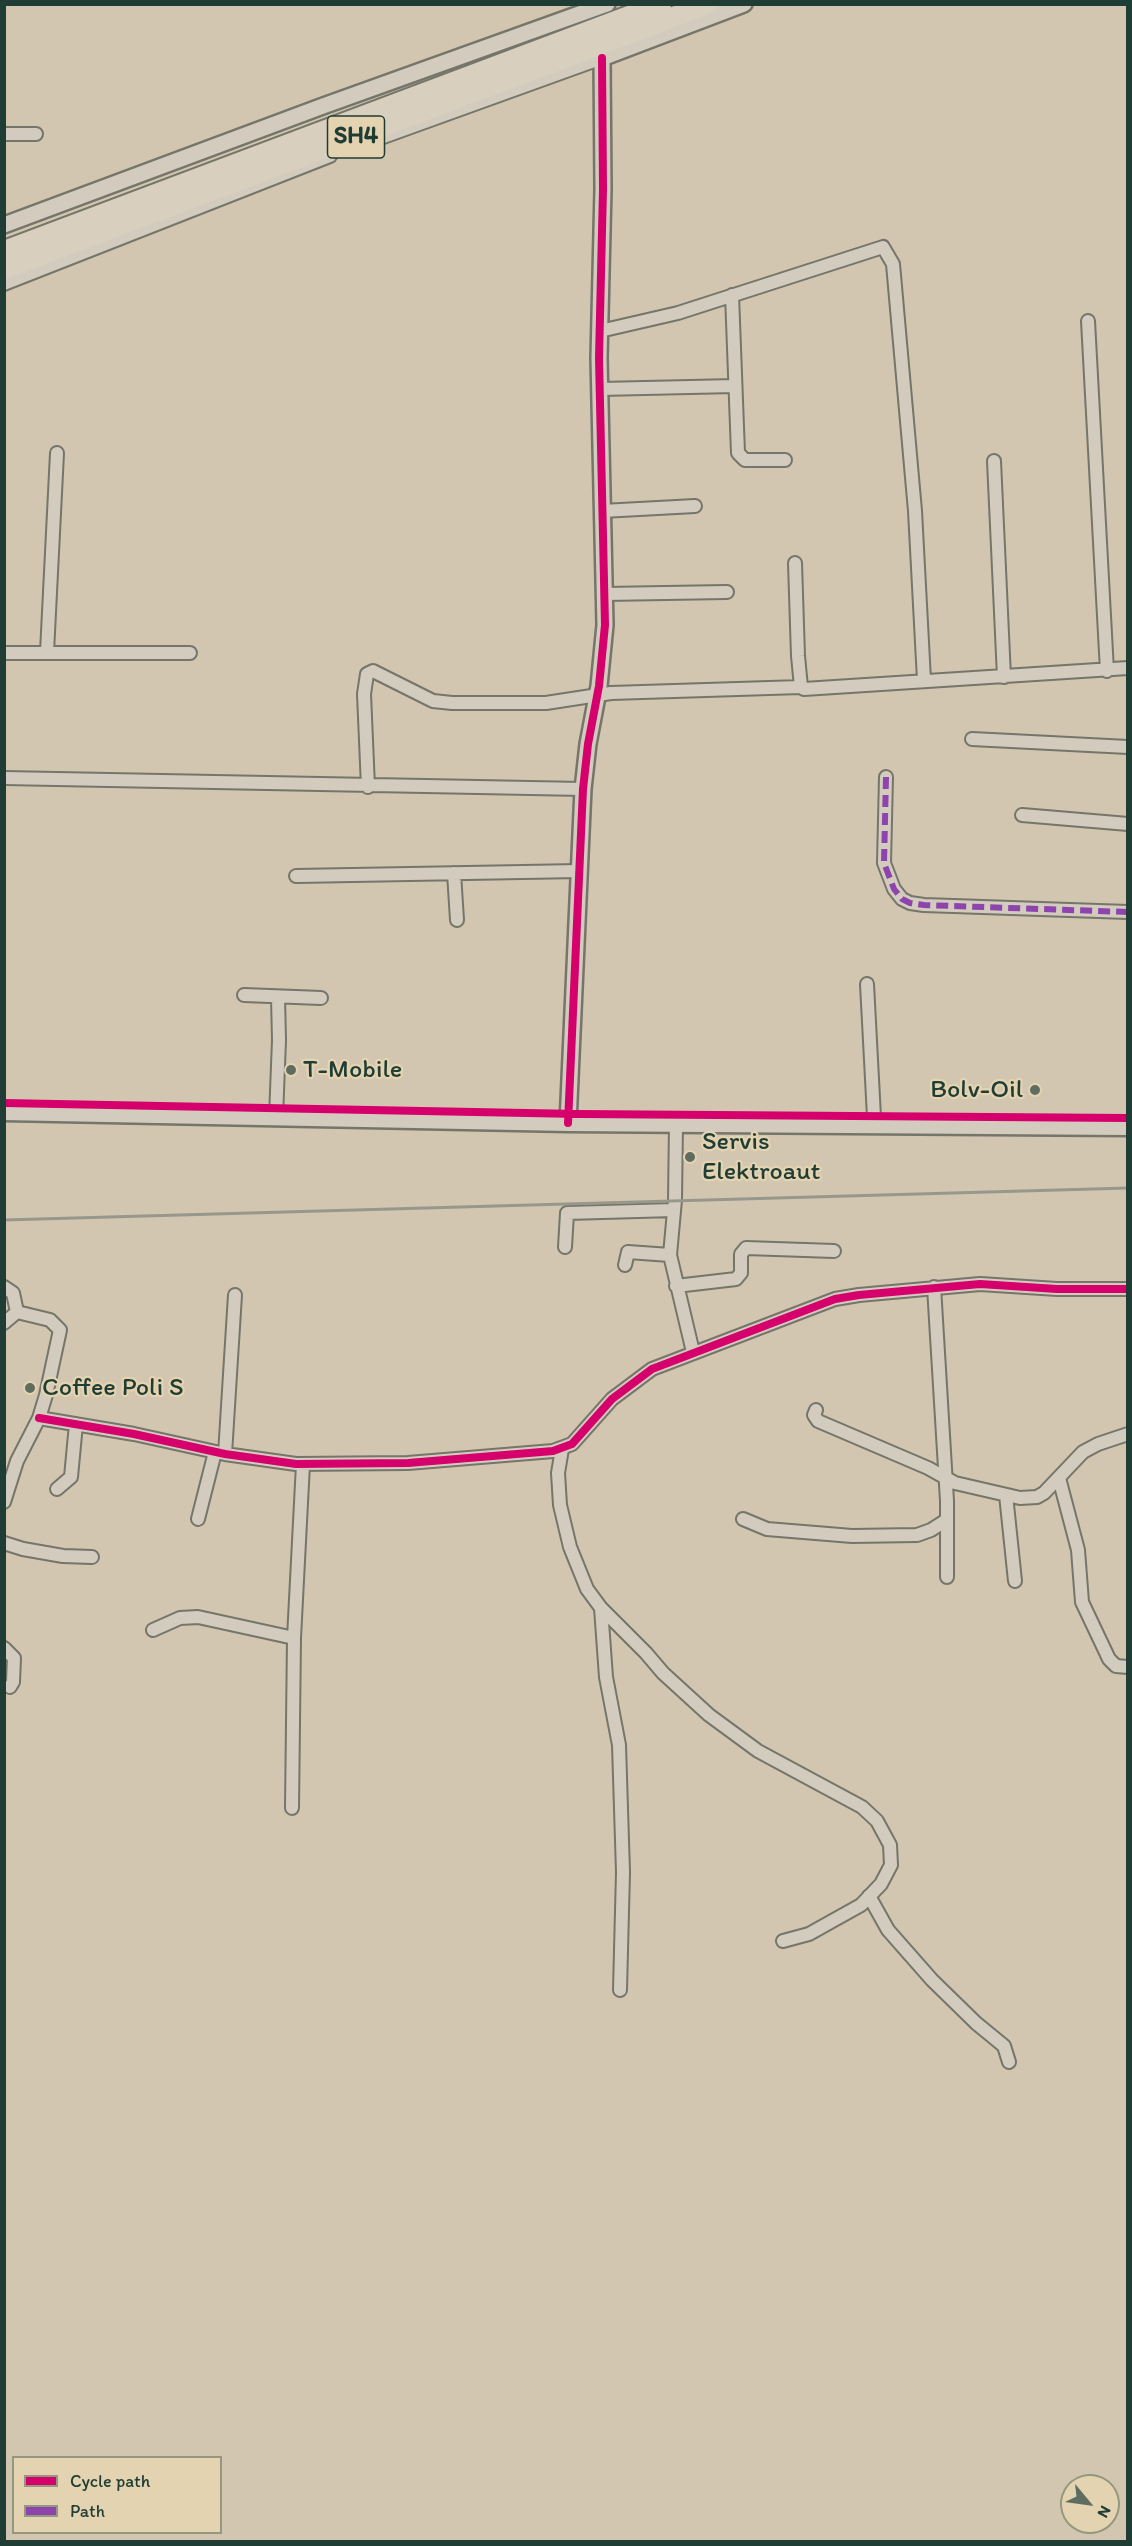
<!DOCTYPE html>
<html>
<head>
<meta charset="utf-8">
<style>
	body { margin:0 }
	#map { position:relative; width:1132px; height:2546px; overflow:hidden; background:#d2c6b0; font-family:Itim,sans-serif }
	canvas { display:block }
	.frame { position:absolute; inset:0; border:6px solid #1f3d34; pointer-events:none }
	.legend { position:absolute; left:12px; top:2456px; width:210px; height:78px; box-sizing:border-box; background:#e4d3b0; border:2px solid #95977e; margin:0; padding:8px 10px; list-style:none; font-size:18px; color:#1f3d34 }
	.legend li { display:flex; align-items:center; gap:12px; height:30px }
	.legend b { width:30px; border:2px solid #95977e }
	.north { position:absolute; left:1060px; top:2474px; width:60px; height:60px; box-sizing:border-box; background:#e4d3b0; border:2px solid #95977e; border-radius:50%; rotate:119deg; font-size:16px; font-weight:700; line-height:24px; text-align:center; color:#1f3d34 }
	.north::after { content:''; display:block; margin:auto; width:21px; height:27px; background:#5e6d5f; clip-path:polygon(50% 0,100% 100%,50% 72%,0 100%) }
</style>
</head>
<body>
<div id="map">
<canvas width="1132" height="2546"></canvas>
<div class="frame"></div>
<ul class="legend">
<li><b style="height:8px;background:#d6006c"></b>Cycle path</li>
<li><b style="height:8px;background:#8e44ad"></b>Path</li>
</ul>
<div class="north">N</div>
</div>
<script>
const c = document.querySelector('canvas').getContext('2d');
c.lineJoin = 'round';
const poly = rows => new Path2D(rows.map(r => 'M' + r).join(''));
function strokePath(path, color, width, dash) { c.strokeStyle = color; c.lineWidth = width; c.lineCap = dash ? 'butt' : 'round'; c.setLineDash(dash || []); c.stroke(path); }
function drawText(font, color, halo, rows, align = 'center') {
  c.font = font + ' Itim,sans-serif'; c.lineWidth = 4.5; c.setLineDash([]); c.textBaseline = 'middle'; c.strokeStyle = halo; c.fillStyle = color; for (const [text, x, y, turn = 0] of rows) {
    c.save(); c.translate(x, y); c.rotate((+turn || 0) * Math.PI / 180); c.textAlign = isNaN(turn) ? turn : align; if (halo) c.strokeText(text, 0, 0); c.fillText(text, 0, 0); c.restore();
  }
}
const minor = poly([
	[4,134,36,134],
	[361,145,602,58],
	[4,284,330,156],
	[732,295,738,453,745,460,785,460],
	[1088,321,1107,671],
	[600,331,678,313,883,247,893,264,915,511,924,680],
	[600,389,735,386],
	[994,461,1004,677],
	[602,511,695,506],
	[795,563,798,656,801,687,804,689,1128,668],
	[604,594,727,592],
	[47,652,57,453],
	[4,653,190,653],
	[972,739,1128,747],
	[886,777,884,863,894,889,902,899,910,903,924,905,1128,912],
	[4,778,583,789],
	[368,787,364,694,367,674,373,671,433,701,452,703,546,703,611,693,801,687],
	[1022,815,1128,824],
	[454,873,457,920],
	[296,876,580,871],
	[867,984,874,1117],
	[244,995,321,998],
	[276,1117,279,1040,278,998],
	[676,1124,675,1200,670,1255,693,1352],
	[565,1247,567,1213,674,1210],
	[625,1265,628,1252,670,1255],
	[676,1286,736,1279,741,1273,741,1254,746,1248,834,1251],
	[4,1287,13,1293,17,1312,50,1320,60,1330,46,1395,39,1418,17,1461,4,1502],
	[934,1287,947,1501,947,1577],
	[4,1323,17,1312],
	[816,1410,814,1415,818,1421,928,1468,955,1483,1020,1498,1037,1497,1044,1493,1083,1452,1098,1444,1128,1434],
	[39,1418,134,1434,225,1454,296,1464,408,1463,553,1451,572,1444,612,1399,652,1369,835,1299,859,1295,980,1284,1057,1289,1128,1289],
	[562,1449,558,1473,560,1505,570,1547,587,1589,601,1608,646,1653,663,1673,709,1715,758,1751,862,1807,877,1821,890,1845,891,1865,881,1884,861,1905,809,1934,783,1941],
	[225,1454,235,1295],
	[1059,1478,1078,1550,1082,1602,1109,1659,1116,1666,1128,1667],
	[57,1489,71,1477,76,1424],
	[1006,1495,1015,1581],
	[198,1519,215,1452],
	[743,1519,767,1529,852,1536,917,1535,931,1530,945,1521],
	[4,1543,23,1549,63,1556,92,1557],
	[601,1608,606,1677,619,1745,623,1872,620,1990],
	[153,1630,180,1618,198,1617,294,1638],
	[4,1648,14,1658,13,1682,10,1687],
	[292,1808,294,1638,303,1464],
	[869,1896,888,1930,932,1980,976,2023,1004,2046,1009,2062]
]);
const tertiary = poly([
	[4,225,323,106,607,4],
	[568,1123,583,789,588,744,599,686,605,625,599,358,603,189,602,58,744,4]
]);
const secondary = poly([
	[4,1112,568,1123,1128,1127]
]);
const trunk = poly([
	[4,251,661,4],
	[4,269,708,4]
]);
strokePath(minor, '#75756a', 16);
strokePath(tertiary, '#75756a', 20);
strokePath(secondary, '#75756a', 21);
strokePath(trunk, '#75756a', 24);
strokePath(minor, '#d3ccbe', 12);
strokePath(tertiary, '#d3ccbe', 15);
strokePath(secondary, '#d3ccbe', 16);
strokePath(trunk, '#d8cfbf', 20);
strokePath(poly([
	[4,1220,1128,1188]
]), '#98978c', 3);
strokePath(poly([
	[886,777,884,863,894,889,902,899,910,903,924,905,1128,912]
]), '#8e44ad', 6, [12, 6]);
strokePath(poly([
	[4,1103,579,1114,1128,1118],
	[568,1123,583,789,588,744,599,686,605,625,599,358,603,189,602,58],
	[39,1418,134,1434,225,1454,296,1464,408,1463,553,1451,572,1444,612,1399,652,1369,835,1299,859,1295,980,1284,1057,1289,1128,1289]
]), '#d6006c', 8);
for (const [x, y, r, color] of [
	[291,1070,6,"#5e6d5f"],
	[1035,1090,6,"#5e6d5f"],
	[690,1157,6,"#5e6d5f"],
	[30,1388,6,"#5e6d5f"]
]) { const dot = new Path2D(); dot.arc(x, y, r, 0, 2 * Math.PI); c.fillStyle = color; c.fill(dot); strokePath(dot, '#e4d3b0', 2); }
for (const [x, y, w] of [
	[356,137,57]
]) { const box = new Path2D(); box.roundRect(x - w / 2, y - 21, w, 42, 4.5); c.fillStyle = '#e4d3b0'; c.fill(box); strokePath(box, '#1f3d34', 1.5); }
drawText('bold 24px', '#1f3d34', null, [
	["SH4",356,137]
]);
drawText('26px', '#1f3d34', '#e4d3b0', [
	["T-Mobile",303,1070],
	["Bolv-Oil",1023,1090,"right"],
	["Servis",702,1142],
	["Elektroaut",702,1172],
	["Coffee Poli S",42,1388]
], 'left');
</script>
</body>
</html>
